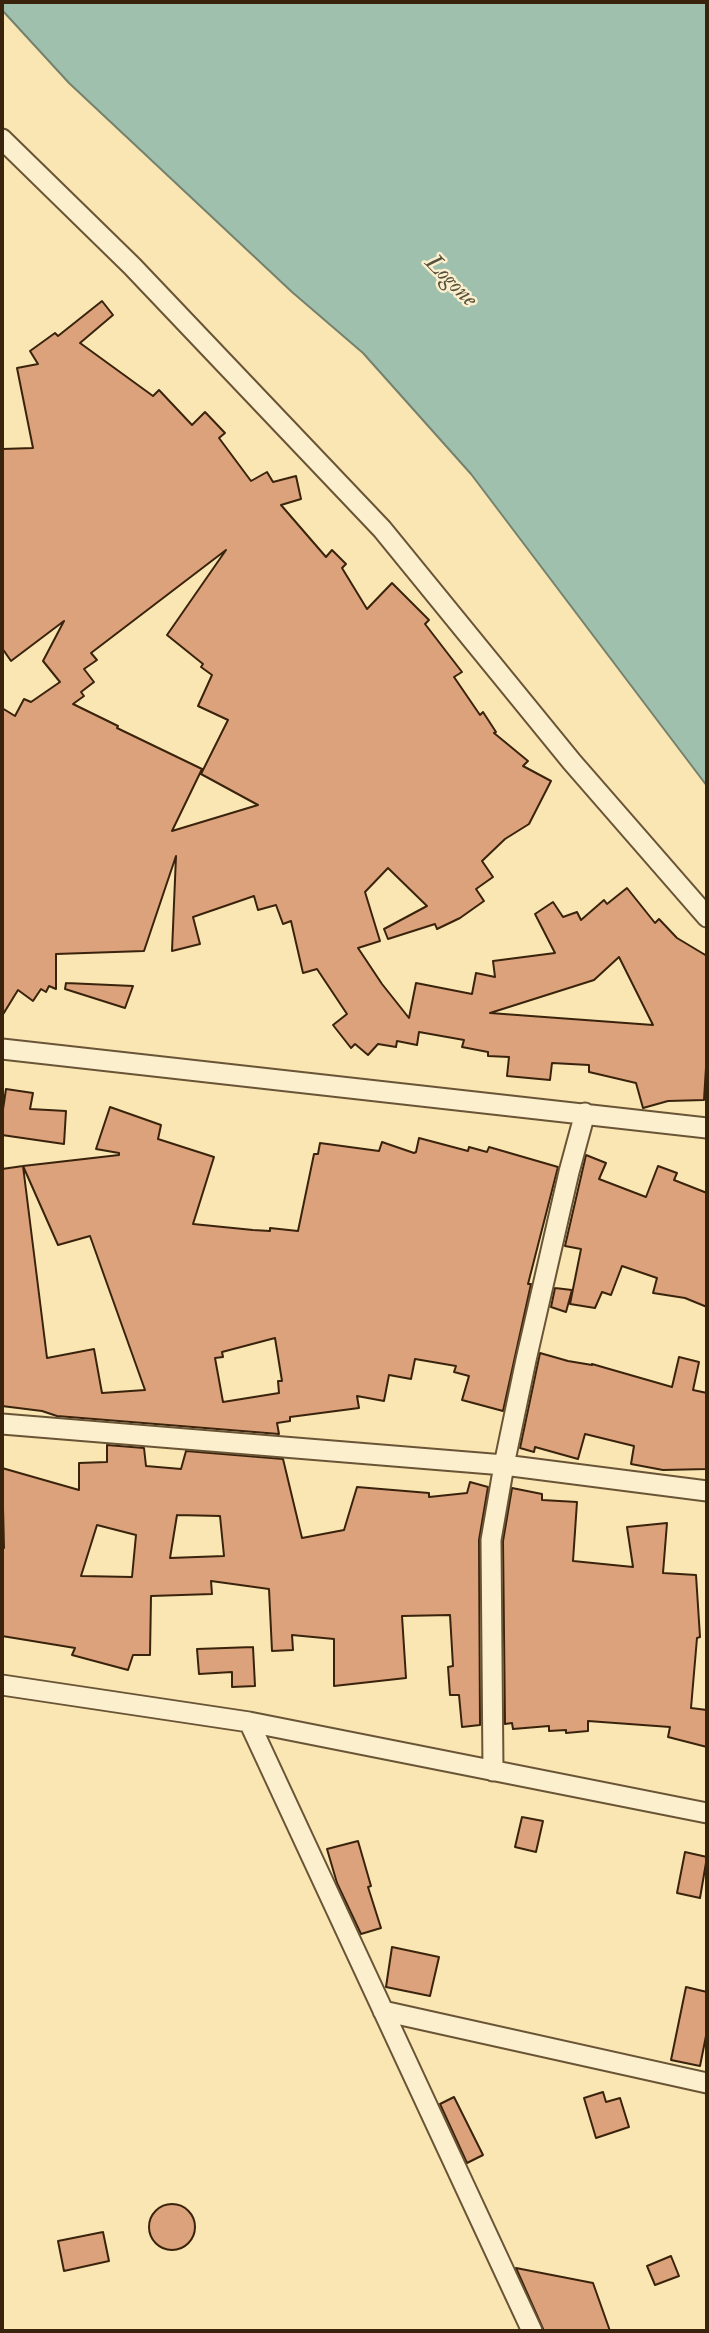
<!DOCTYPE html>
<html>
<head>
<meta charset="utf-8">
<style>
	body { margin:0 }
	#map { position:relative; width:709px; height:2333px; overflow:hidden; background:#f9e6b3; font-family:"IM FELL Double Pica",serif }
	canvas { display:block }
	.frame { position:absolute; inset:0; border:4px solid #3a230c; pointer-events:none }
</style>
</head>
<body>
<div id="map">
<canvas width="709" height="2333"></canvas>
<div class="frame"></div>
</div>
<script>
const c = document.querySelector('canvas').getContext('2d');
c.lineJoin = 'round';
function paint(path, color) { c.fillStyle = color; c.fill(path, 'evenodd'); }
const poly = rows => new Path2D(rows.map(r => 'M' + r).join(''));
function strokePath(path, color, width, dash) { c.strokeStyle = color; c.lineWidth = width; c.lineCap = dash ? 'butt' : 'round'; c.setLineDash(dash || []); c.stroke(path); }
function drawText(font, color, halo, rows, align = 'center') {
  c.font = font + ' "IM FELL Double Pica",serif'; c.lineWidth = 5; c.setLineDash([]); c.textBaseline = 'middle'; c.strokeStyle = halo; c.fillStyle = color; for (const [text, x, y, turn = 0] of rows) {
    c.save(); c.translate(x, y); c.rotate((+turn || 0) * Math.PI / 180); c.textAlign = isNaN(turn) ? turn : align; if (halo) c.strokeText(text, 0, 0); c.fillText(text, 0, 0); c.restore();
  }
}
const water = poly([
	[2,2,707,2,707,786,471,474,363,353,292,292,69,83,2,10,2,2]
]);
paint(water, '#9ec0ad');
strokePath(water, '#76816d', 2);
const building = poly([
	[102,301,113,315,80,343,153,396,159,390,192,425,205,412,225,433,219,438,251,481,267,472,273,482,296,476,301,499,281,505,326,557,332,550,346,564,342,568,367,609,392,583,429,620,425,624,462,672,454,677,480,715,483,712,496,732,494,733,528,761,523,766,551,781,529,824,505,839,482,861,493,877,476,889,484,901,460,918,437,929,435,924,388,939,384,929,427,906,388,868,365,892,380,941,358,948,382,984,409,1018,416,983,472,994,476,973,495,977,493,961,555,953,535,914,553,902,563,917,577,912,581,920,604,900,607,904,627,888,655,923,659,919,677,938,707,956,707,1051,704,1100,668,1101,643,1108,636,1083,589,1072,589,1065,552,1063,550,1080,507,1076,509,1057,488,1056,488,1052,462,1047,464,1040,419,1032,417,1045,397,1041,396,1047,378,1044,368,1055,355,1044,351,1048,333,1025,347,1014,317,969,303,973,291,921,283,924,276,905,258,910,254,896,193,917,200,944,172,951,176,856,144,951,56,954,56,989,49,986,46,992,41,989,33,1001,18,990,2,1016,2,708,15,716,24,699,31,702,60,682,43,661,64,621,11,661,2,648,2,449,33,448,17,368,38,364,30,351,55,333,58,336,102,301],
	[226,550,167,635,203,664,201,667,212,675,198,706,228,720,201,774,258,805,172,831,202,769,117,728,118,726,73,704,84,696,81,692,94,682,84,669,97,660,91,653,226,550],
	[619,957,653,1025,490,1013,594,980,619,957],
	[66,983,133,986,125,1008,65,989,66,983],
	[6,1089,33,1093,30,1109,66,1111,64,1144,2,1135,2,1116,6,1089],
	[110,1107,161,1125,158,1139,214,1157,193,1224,253,1230,270,1231,270,1228,298,1231,314,1154,318,1154,320,1143,379,1151,382,1142,414,1153,416,1152,419,1138,468,1151,469,1147,487,1152,489,1147,558,1167,528,1284,531,1284,503,1411,462,1400,469,1376,454,1372,456,1366,415,1359,411,1379,389,1375,384,1401,357,1396,359,1408,290,1417,290,1421,277,1423,279,1434,57,1416,42,1411,2,1406,2,1169,23,1166,47,1358,94,1349,102,1393,145,1390,90,1236,58,1245,23,1166,119,1155,119,1153,96,1149,110,1107],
	[275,1338,282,1381,278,1381,279,1393,223,1402,215,1358,223,1357,222,1352,275,1338],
	[586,1155,606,1163,599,1179,646,1197,658,1166,677,1173,674,1180,707,1193,707,1307,685,1298,653,1293,657,1278,622,1266,611,1295,602,1292,595,1308,570,1304,581,1249,565,1246,586,1155],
	[555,1288,572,1290,566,1312,551,1307,555,1288],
	[540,1353,568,1361,592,1365,592,1364,672,1387,679,1357,699,1362,693,1390,707,1393,707,1469,663,1470,631,1464,634,1446,585,1434,578,1459,535,1447,534,1452,520,1448,540,1353],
	[107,1445,144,1448,146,1466,181,1469,186,1451,283,1459,302,1538,344,1530,357,1487,429,1493,429,1497,467,1493,470,1482,488,1487,479,1540,480,1725,462,1727,459,1695,450,1695,448,1667,453,1666,450,1615,402,1616,406,1678,334,1686,334,1639,292,1635,293,1650,272,1651,269,1589,211,1581,212,1594,151,1596,150,1655,133,1655,128,1670,72,1655,75,1648,2,1636,2,1548,4,1548,2,1468,79,1490,79,1463,107,1462,107,1445],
	[177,1515,220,1516,224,1556,170,1558,177,1515],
	[97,1525,136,1535,132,1577,81,1576,97,1525],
	[512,1488,542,1494,542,1500,577,1502,573,1561,633,1567,627,1527,667,1523,663,1573,696,1575,700,1637,697,1638,691,1708,707,1710,707,1747,668,1737,670,1727,588,1721,588,1731,566,1733,566,1730,549,1731,549,1726,513,1729,512,1723,505,1724,503,1541,512,1488],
	[253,1647,255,1686,232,1687,232,1672,199,1674,197,1649,253,1647],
	[522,1817,543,1821,536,1852,515,1847,522,1817],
	[358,1841,371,1886,368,1887,381,1928,361,1934,337,1883,327,1849,358,1841],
	[685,1852,707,1857,700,1898,677,1893,685,1852],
	[392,1947,439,1957,430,1996,386,1987,392,1947],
	[686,1987,707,1992,707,2031,700,2066,671,2060,686,1987],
	[603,2092,606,2102,620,2098,629,2127,596,2138,584,2098,603,2092],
	[454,2097,483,2155,467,2163,440,2104,454,2097],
	'149 2227a23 23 0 1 1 46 0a23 23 0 1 1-46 0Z',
	[103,2232,109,2261,64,2271,58,2241,103,2232],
	[671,2256,679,2276,655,2285,647,2266,671,2256],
	[516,2268,593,2283,610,2331,544,2331,516,2268]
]);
paint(building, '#dca27b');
strokePath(building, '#3a230c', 2);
const street = poly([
	[2,139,132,266,382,529,572,762,707,917],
	[2,1049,707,1128],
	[2,1424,504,1465,707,1491],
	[2,1685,249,1722,707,1813],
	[249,1722,532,2331],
	[493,1771,491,1540,504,1465,526,1360,569,1172,585,1113],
	[383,2011,707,2083]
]);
strokePath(street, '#6a5436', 23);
strokePath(street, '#fbefce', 19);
drawText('italic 24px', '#58523c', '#fbefce', [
	["Logone",450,282,45]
]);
</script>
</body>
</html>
